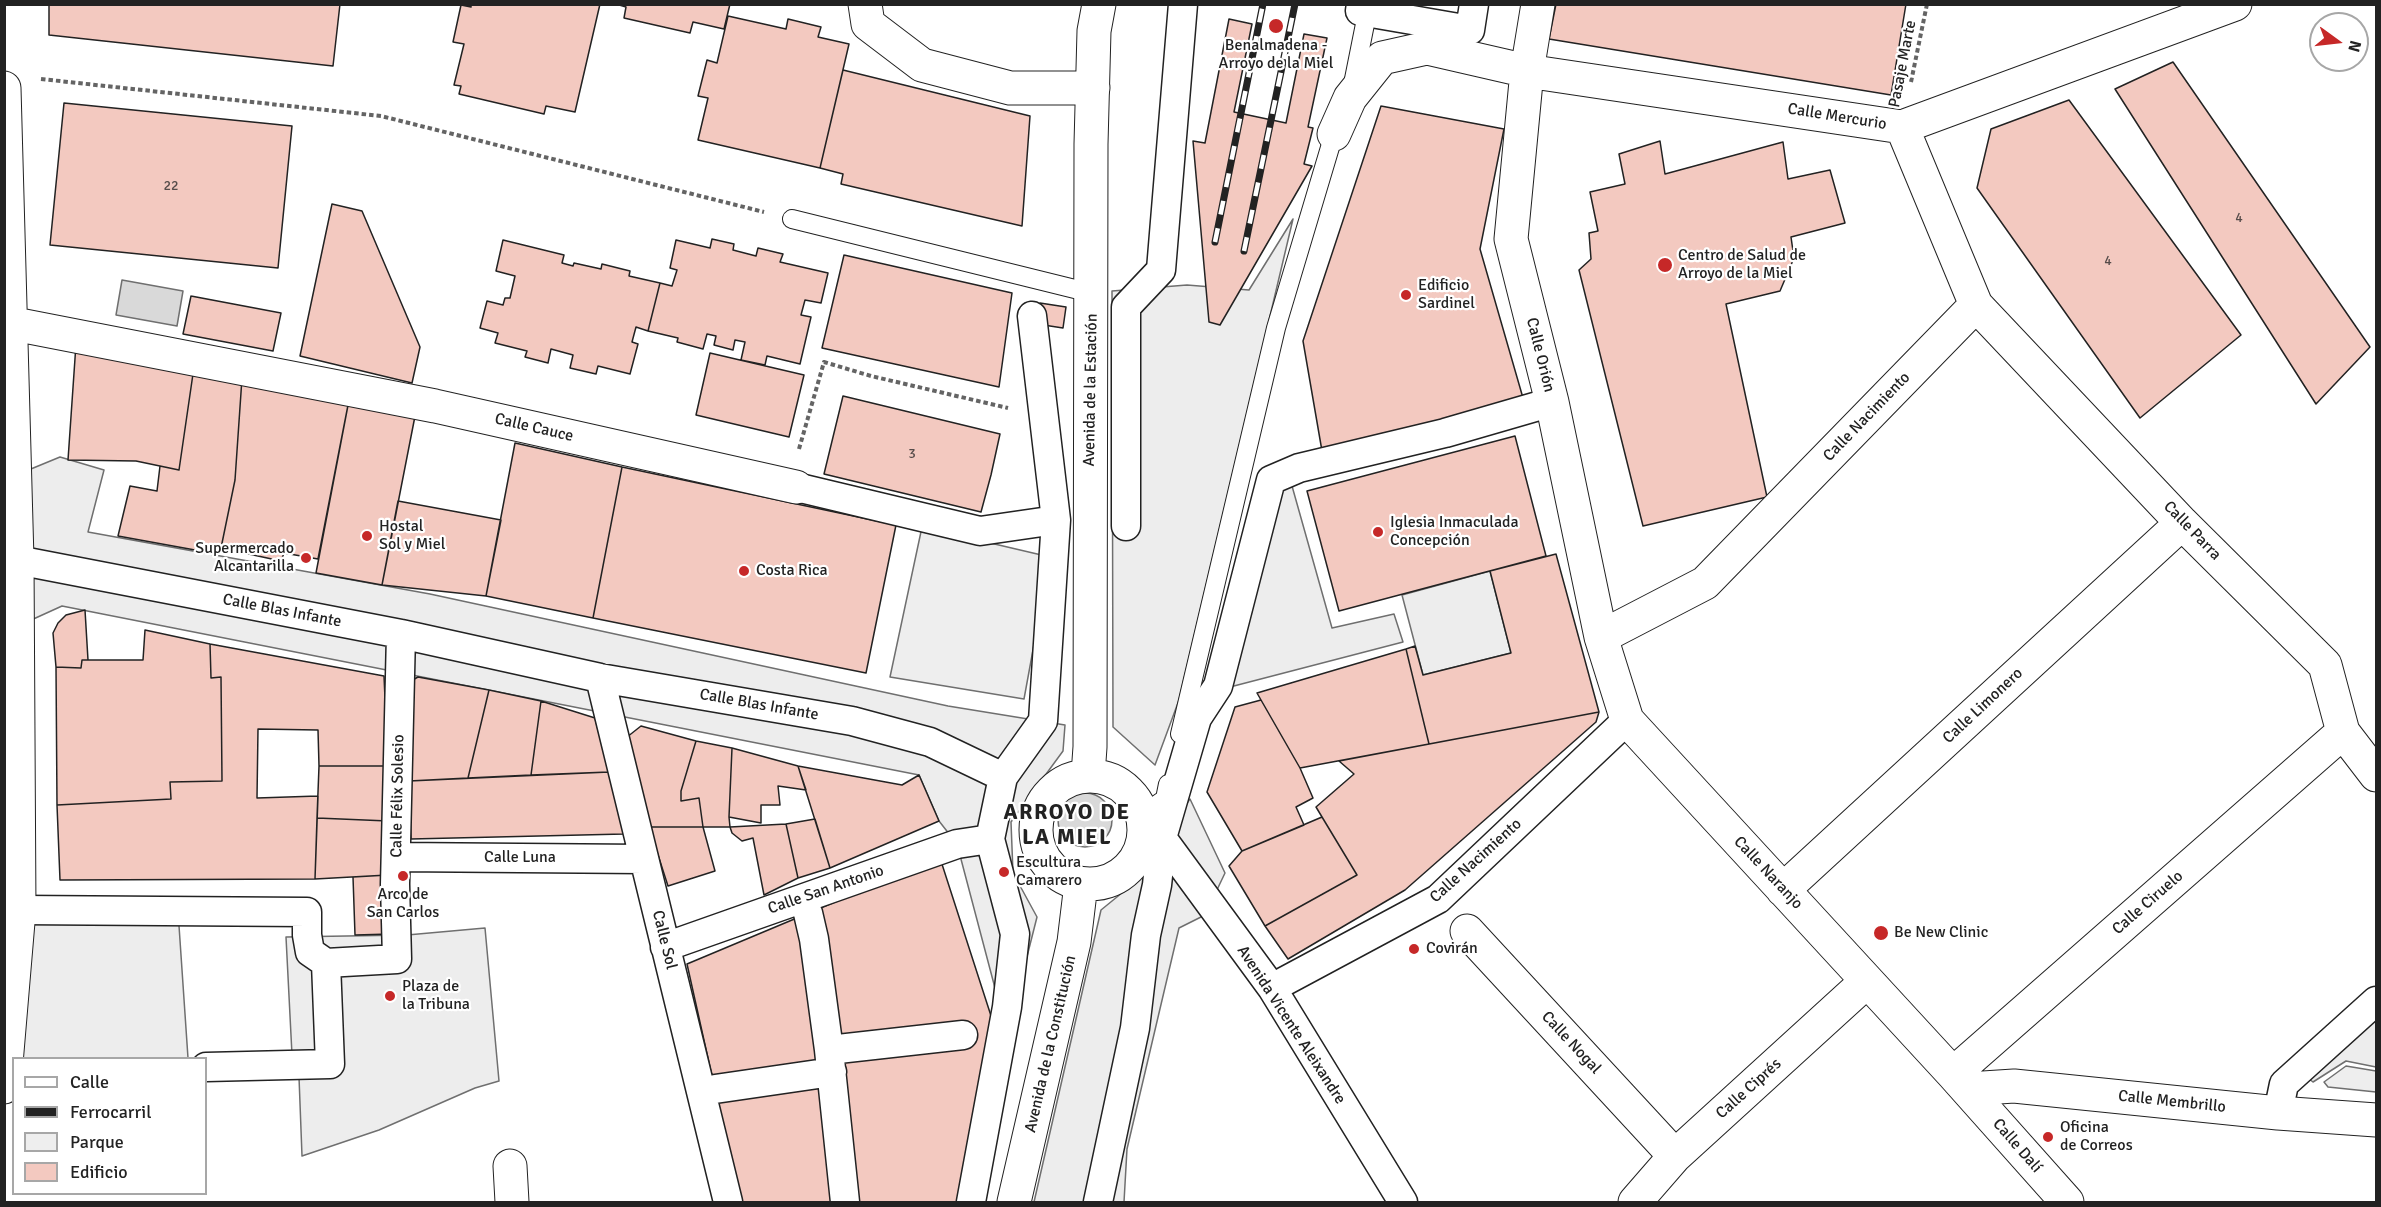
<!DOCTYPE html>
<html>
<head>
<meta charset="utf-8">
<style>
	body { margin:0 }
	#map { position:relative; width:2381px; height:1207px; overflow:hidden; background:#fff; font-family:Signika,sans-serif }
	canvas { display:block }
	.frame { position:absolute; inset:0; border:6px solid #222; pointer-events:none }
	.legend { position:absolute; left:12px; top:1057px; width:195px; height:138px; box-sizing:border-box; background:#fff; border:2px solid #a7a7a7; margin:0; padding:8px 10px; list-style:none; font-size:18px; color:#222 }
	.legend li { display:flex; align-items:center; gap:12px; height:30px }
	.legend b { width:30px; border:2px solid #a7a7a7 }
	.north { position:absolute; left:2309px; top:12px; width:60px; height:60px; box-sizing:border-box; background:#fff; border:2px solid #a7a7a7; border-radius:50%; rotate:105deg; font-size:16px; font-weight:700; line-height:24px; text-align:center; color:#222 }
	.north::after { content:''; display:block; margin:auto; width:21px; height:27px; background:#c62828; clip-path:polygon(50% 0,100% 100%,50% 72%,0 100%) }
</style>
</head>
<body>
<div id="map">
<canvas width="2381" height="1207"></canvas>
<div class="frame"></div>
<ul class="legend">
<li><b style="height:8px;background:#fff"></b>Calle</li>
<li><b style="height:8px;background:#222"></b>Ferrocarril</li>
<li><b style="height:16px;background:#eee"></b>Parque</li>
<li><b style="height:16px;background:#f3c9c0"></b>Edificio</li>
</ul>
<div class="north">N</div>
</div>
<script>
const c = document.querySelector('canvas').getContext('2d');
c.lineJoin = 'round';
function paint(path, color) { c.fillStyle = color; c.fill(path, 'evenodd'); }
const poly = rows => new Path2D(rows.map(r => 'M' + r).join(''));
function strokePath(path, color, width, dash) { c.strokeStyle = color; c.lineWidth = width; c.lineCap = dash ? 'butt' : 'round'; c.setLineDash(dash || []); c.stroke(path); }
function drawText(font, color, halo, rows, align = 'center') {
  c.font = font + ' Signika,sans-serif'; c.lineWidth = 4.5; c.setLineDash([]); c.textBaseline = 'middle'; c.strokeStyle = halo; c.fillStyle = color; for (const [text, x, y, turn = 0] of rows) {
    c.save(); c.translate(x, y); c.rotate((+turn || 0) * Math.PI / 180); c.textAlign = isNaN(turn) ? turn : align; if (halo) c.strokeText(text, 0, 0); c.fillText(text, 0, 0); c.restore();
  }
}
const green = poly([
	[922,527,1050,557,1024,699,890,677,922,527],
	[2346,1066,2376,1071,2376,1092,2328,1087,2324,1082,2346,1066]
]);
paint(green, '#eee');
strokePath(green, '#6f6f6f', 1.5);
const parking = poly([
	[1293,219,1179,700,1155,765,1113,727,1112,291,1187,285,1249,290,1293,219],
	[60,457,104,470,88,532,430,594,948,706,1065,725,1063,751,1011,822,1013,873,1037,917,1014,1008,1000,1007,957,844,939,821,919,775,62,606,29,621,26,471,60,457],
	[1292,486,1332,628,1394,614,1403,642,1230,687,1257,490,1292,486],
	[1490,571,1511,653,1423,675,1402,595,1490,571],
	[1190,799,1225,873,1205,915,1179,928,1127,1149,1124,1202,1034,1202,1101,910,1139,879,1162,838,1190,799],
	[19,910,178,911,188,1058,14,1058,19,910],
	[485,928,499,1081,475,1088,379,1130,302,1156,299,1077,292,1055,286,937,407,935,485,928],
	[2376,1001,2376,1067,2346,1061,2313,1082,2299,1071,2376,1001]
]);
paint(parking, '#ededed');
strokePath(parking, '#6f6f6f', 1.5);
const water = poly([
	[122,280,183,291,177,326,116,315,122,280],
	'1058 820a27 27 0 1 1 54 0a27 27 0 1 1-54 0Z'
]);
paint(water, '#d9d9d9');
strokePath(water, '#6f6f6f', 1.5);
const building = poly([
	[49,4,340,4,333,66,49,35,49,4],
	[471,4,600,4,575,112,546,106,544,114,459,94,461,86,454,85,464,44,453,42,461,5,471,7,471,4],
	[616,4,730,4,724,29,693,22,690,33,624,18,626,7,616,4],
	[1556,4,1906,4,1891,95,1549,39,1556,4],
	[728,16,786,29,788,19,821,27,818,37,849,44,820,168,698,140,708,98,698,96,707,60,717,63,728,16],
	[1229,19,1252,24,1234,112,1286,123,1304,34,1327,38,1308,127,1313,128,1304,164,1312,166,1220,325,1209,322,1193,141,1205,143,1229,19],
	[2173,62,2370,347,2316,404,2115,89,2173,62],
	[843,70,1030,116,1022,226,841,184,843,174,820,168,843,70],
	[2069,100,2241,335,2140,418,1977,188,1991,129,2069,100],
	[64,103,292,126,278,268,50,245,64,103],
	[1381,106,1504,129,1480,249,1523,398,1322,451,1303,341,1381,106],
	[1660,141,1665,174,1783,142,1788,179,1830,170,1845,223,1791,237,1794,258,1780,291,1726,304,1767,497,1643,526,1579,270,1591,259,1589,233,1598,231,1590,192,1625,184,1619,154,1660,141],
	[332,204,362,211,420,347,412,383,300,356,332,204],
	[712,239,734,244,733,250,756,256,758,248,783,254,780,262,828,273,821,303,805,300,801,315,811,317,800,364,767,356,765,365,741,360,745,342,735,340,733,350,714,345,716,336,707,334,703,349,677,342,678,338,648,331,660,283,672,286,677,270,670,268,676,240,710,248,712,239],
	[503,240,564,255,562,263,573,266,574,263,601,269,602,264,630,271,629,276,660,283,648,331,636,327,632,342,638,344,630,374,598,366,596,374,570,368,573,355,551,349,548,363,525,357,527,351,495,343,498,333,480,328,487,301,503,305,505,298,510,298,515,276,496,271,503,240],
	[844,255,1012,293,999,387,822,348,844,255],
	[191,296,281,313,273,351,183,334,191,296],
	[1040,303,1066,307,1063,328,1037,324,1040,303],
	[76,344,194,367,179,470,136,461,68,460,76,344],
	[710,353,804,375,789,437,696,415,710,353],
	[194,367,242,378,235,480,221,548,217,554,118,536,130,486,157,491,160,466,179,470,194,367],
	[242,378,349,400,318,559,284,553,281,561,221,548,235,480,242,378],
	[843,396,1000,434,991,475,981,512,824,474,843,396],
	[349,400,416,411,382,585,316,573,349,400],
	[1515,436,1546,556,1339,611,1307,491,1515,436],
	[515,443,622,467,593,618,486,596,515,443],
	[622,467,896,525,866,673,593,618,622,467],
	[398,501,501,520,486,596,382,585,398,501],
	[1556,554,1599,712,1429,744,1406,649,1415,646,1423,675,1511,653,1490,571,1556,554],
	[85,610,88,660,82,660,81,668,56,667,53,633,58,623,66,615,85,610],
	[145,630,210,644,211,678,221,677,222,781,170,782,171,799,57,805,56,667,81,668,82,660,143,660,145,630],
	[210,644,384,676,388,766,319,766,318,730,258,729,257,798,318,796,315,879,60,880,57,805,171,799,170,782,222,781,221,677,211,678,210,644],
	[1406,649,1429,744,1300,768,1257,693,1406,649],
	[418,677,489,690,468,778,409,781,407,683,418,677],
	[489,690,541,701,531,775,468,778,489,690],
	[1261,700,1300,768,1313,798,1296,807,1304,825,1242,851,1207,792,1235,707,1261,700],
	[541,701,595,718,609,772,531,775,541,701],
	[1599,712,1596,722,1405,890,1288,959,1265,926,1357,875,1316,807,1354,774,1339,761,1599,712],
	[641,726,696,741,681,791,681,801,699,798,703,827,649,827,622,741,641,726],
	[696,741,732,748,729,817,730,827,703,827,699,798,681,801,681,791,696,741],
	[732,748,798,766,806,790,778,786,780,805,761,805,761,823,729,817,732,748],
	[319,766,388,766,388,821,317,818,319,766],
	[798,766,902,785,919,775,939,821,830,868,798,766],
	[609,772,624,834,411,839,409,781,609,772],
	[1322,817,1357,875,1265,926,1229,866,1242,851,1322,817],
	[317,818,388,821,388,875,315,879,317,818],
	[815,819,830,868,798,878,786,824,815,819],
	[786,824,798,878,764,895,753,838,742,841,732,833,730,827,786,824],
	[649,827,703,827,715,871,668,886,649,827],
	[940,858,993,1022,958,1202,740,1202,687,964,940,858],
	[388,875,391,934,355,935,353,877,388,875]
]);
paint(building, '#f3c9c0');
strokePath(building, '#222', 1.5);
const service = poly([
	[1353,84,1369,4],
	[792,219,1091,293],
	[1180,734,1276,328,1334,134],
	[1142,815,1165,799,1168,784]
]);
const pedestrian = poly([
	[1361,4,1360,11,1470,30,1474,4],
	[796,487,980,531,1056,520],
	[1126,526,1126,307,1161,270,1183,4],
	[17,560,401,634,600,678,852,721,930,742,1003,777],
	[600,678,728,1202],
	[1155,838,1162,838,1272,988,1403,1202],
	[397,857,643,859],
	[19,910,307,912,307,935,310,952,326,963],
	[808,913,814,939,829,1050,845,1202],
	[665,947,957,844,990,839],
	[1272,988,1438,899,1627,720],
	[829,1050,963,1035],
	[206,1067,330,1064,326,963,397,959,395,884,401,634],
	[715,1089,832,1072],
	[2278,1113,2284,1084,2376,1001],
	[971,1202,1007,1007,1015,934,990,839,1003,777,1043,721,1056,520,1032,316],
	[1098,1202,1135,1028,1146,935,1157,885,1162,838,1197,718,1218,686,1271,480,1299,468,1445,433,1552,402]
]);
const minor = poly([
	[865,4,868,24,922,65,1010,88,1093,88],
	[1538,4,1527,71,1511,239,1552,402,1601,637,1627,720,1953,1074,2067,1202],
	[4,88,17,560,19,910,4,1087],
	[1334,134,1350,98,1382,58,1427,48,1527,71,1902,127,2235,4],
	[1976,305,2182,523,2325,665,2343,732,2376,775],
	[9,323,435,406,796,487],
	[1601,637,1705,583,1976,305,1902,127],
	[1783,890,2182,523],
	[1467,931,1675,1156],
	[1953,1074,2343,732],
	[1968,1089,2014,1086,2278,1113,2376,1120],
	[510,1166,512,1202],
	[1635,1202,1675,1156,1867,981]
]);
const secondary = poly([
	[1088,775,1090,747,1091,144,1094,31,1099,4],
	'1036 830a54 54 0 1 1 108 0a54 54 0 1 1-108 0Z',
	[1014,1202,1074,942,1081,884]
]);
strokePath(service, '#222', 20);
strokePath(pedestrian, '#222', 31);
strokePath(minor, '#222', 35);
strokePath(secondary, '#222', 35);
strokePath(poly([
	[41,79,381,116,764,212],
	[1911,82,1927,4],
	[799,449,824,362,871,376,1008,408]
]), '#646464', 4, [4.5, 3]);
strokePath(service, '#fff', 18);
strokePath(pedestrian, '#fff', 28);
strokePath(minor, '#fff', 33);
strokePath(secondary, '#fff', 33);
const rail = poly([
	[1215,242,1263,4],
	[1244,251,1295,4]
]);
strokePath(rail, '#222', 7);
strokePath(rail, '#fff', 4.5, [14]);
for (const [x, y, r, color] of [
	[1276,26,8,"#c62828"],
	[1665,265,8,"#c62828"],
	[1406,295,6,"#c62828"],
	[1378,532,6,"#c62828"],
	[367,536,6,"#c62828"],
	[306,558,6,"#c62828"],
	[744,571,6,"#c62828"],
	[1004,872,6,"#c62828"],
	[403,876,6,"#c62828"],
	[1881,933,8,"#c62828"],
	[1414,949,6,"#c62828"],
	[390,996,6,"#c62828"],
	[2048,1137,6,"#c62828"]
]) { const dot = new Path2D(); dot.arc(x, y, r, 0, 2 * Math.PI); c.fillStyle = color; c.fill(dot); strokePath(dot, '#fff', 2); }
drawText('14px', '#564c4a', null, [
	["22",171,186],
	["4",2239,218],
	["4",2108,261],
	["3",912,454]
]);
drawText('16px', '#222', '#fff', [
	["Benalmadena -",1276,46,"center"],
	["Arroyo de la Miel",1276,64,"center"],
	["Centro de Salud de",1678,256],
	["Arroyo de la Miel",1678,274],
	["Edificio",1418,286],
	["Sardinel",1418,304],
	["Iglesia Inmaculada",1390,523],
	["Concepción",1390,541],
	["Hostal",379,527],
	["Sol y Miel",379,545],
	["Supermercado",294,549,"right"],
	["Alcantarilla",294,567,"right"],
	["Costa Rica",756,571],
	["Escultura",1016,863],
	["Camarero",1016,881],
	["Arco de",403,895,"center"],
	["San Carlos",403,913,"center"],
	["Be New Clinic",1894,933],
	["Covirán",1426,949],
	["Plaza de",402,987],
	["la Tribuna",402,1005],
	["Oficina",2060,1128],
	["de Correos",2060,1146]
], 'left');
drawText('16px', '#222', '#fff', [
	["Pasaje Marte",1903,64,-79],
	["Calle Mercurio",1837,117,9],
	["Calle Orión",1540,355,76],
	["Avenida de la Estación",1091,390,-89],
	["Calle Nacimiento",1867,417,-46],
	["Calle Cauce",534,428,13],
	["Calle Parra",2192,531,46],
	["Calle Blas Infante",282,611,11],
	["Calle Blas Infante",759,705,10],
	["Calle Limonero",1983,706,-43],
	["Calle Félix Solesio",398,796,-89],
	["Calle Luna",520,858],
	["Calle Nacimiento",1476,861,-42],
	["Calle Naranjo",1768,873,47],
	["Calle San Antonio",826,890,-19],
	["Calle Ciruelo",2148,903,-41],
	["Calle Sol",664,940,76],
	["Avenida Vicente Aleixandre",1291,1025,57],
	["Calle Nogal",1571,1043,47],
	["Avenida de la Constitución",1051,1044,-77],
	["Calle Ciprés",1749,1089,-42],
	["Calle Membrillo",2172,1102,6],
	["Calle Dalí",2017,1146,49]
]);
c.letterSpacing = '1.5px';
drawText('bold 22px', '#222', '#fff', [
	["ARROYO DE",1067,813],
	["LA MIEL",1067,838]
]);
c.letterSpacing = '0px';
</script>
</body>
</html>
